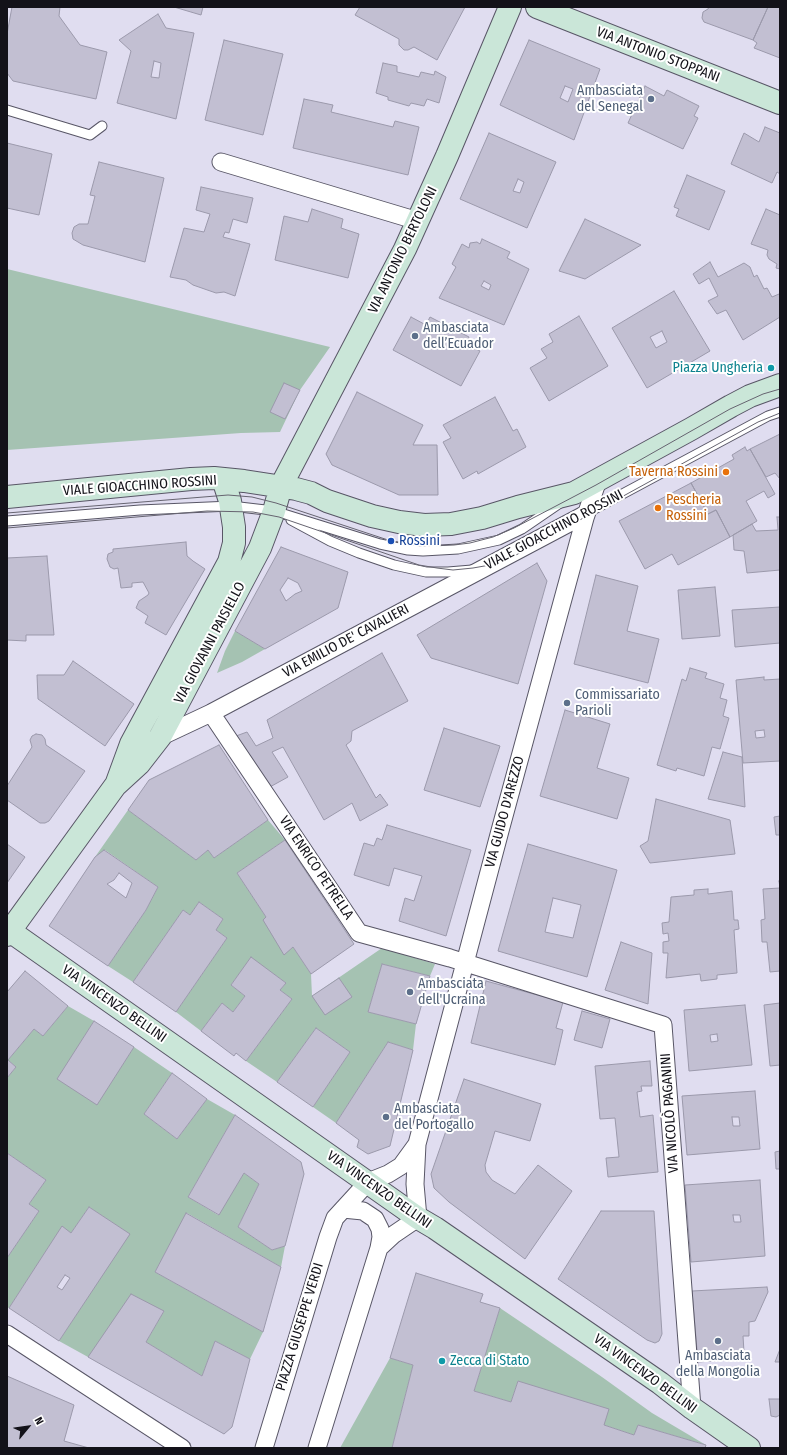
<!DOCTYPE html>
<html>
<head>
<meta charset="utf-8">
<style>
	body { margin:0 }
	#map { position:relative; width:787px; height:1455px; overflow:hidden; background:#e0ddf0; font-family:"Fira Sans Condensed",sans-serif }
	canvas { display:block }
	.frame { position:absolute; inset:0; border:8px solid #131219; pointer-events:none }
	.north { position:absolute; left:8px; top:1407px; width:40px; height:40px; -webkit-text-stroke:3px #fff; paint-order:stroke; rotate:61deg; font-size:11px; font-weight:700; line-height:16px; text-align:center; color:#131219 }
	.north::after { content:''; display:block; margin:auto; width:14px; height:18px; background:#131219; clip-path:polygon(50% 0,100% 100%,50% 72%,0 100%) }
</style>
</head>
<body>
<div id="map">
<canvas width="787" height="1455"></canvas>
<div class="frame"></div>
<div class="north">N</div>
</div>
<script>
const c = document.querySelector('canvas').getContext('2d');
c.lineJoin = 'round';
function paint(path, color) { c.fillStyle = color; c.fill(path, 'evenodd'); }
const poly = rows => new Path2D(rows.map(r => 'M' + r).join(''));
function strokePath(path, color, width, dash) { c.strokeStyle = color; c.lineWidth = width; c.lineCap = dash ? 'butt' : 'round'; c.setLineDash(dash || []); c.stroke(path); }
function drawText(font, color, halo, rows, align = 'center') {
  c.font = font + ' "Fira Sans Condensed",sans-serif'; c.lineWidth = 4; c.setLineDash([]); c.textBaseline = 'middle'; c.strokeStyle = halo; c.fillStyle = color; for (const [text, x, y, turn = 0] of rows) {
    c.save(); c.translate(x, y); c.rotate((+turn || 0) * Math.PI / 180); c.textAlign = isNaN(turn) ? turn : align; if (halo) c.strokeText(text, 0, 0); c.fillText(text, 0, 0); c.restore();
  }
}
paint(poly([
	[7,269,330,347,300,390,280,432,241,433,7,450],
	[235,631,265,649,242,662,217,673,225,651],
	[128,810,196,860,208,850,214,858,268,820,285,840,237,873,266,917,284,954,293,947,311,974,312,996,382,948,435,964,430,976,382,964,368,1012,416,1024,413,1050,388,1042,336,1123,313,1107,350,1052,316,1028,277,1082,246,1061,292,999,280,990,286,983,251,958,231,985,245,996,233,1012,222,1003,201,1031,176,1012,227,938,216,930,223,919,199,902,190,915,183,910,133,982,108,966,146,910,158,887,105,850,95,857],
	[68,1006,94,1021,58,1079,97,1104,134,1047,172,1073,144,1114,177,1139,207,1099,235,1115,188,1197,218,1215,244,1173,259,1184,238,1227,272,1250,285,1246,281,1267,187,1213,155,1272,263,1332,250,1359,215,1341,202,1376,146,1342,164,1311,88,1357,59,1341,129,1234,89,1207,71,1233,62,1227,9,1308,7,1307,7,1258,39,1211,29,1204,46,1180,7,1153,7,1078,16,1067,8,1060,34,1029,43,1036],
	[500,1308,602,1377,652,1413,706,1445,638,1425,634,1435,604,1425,518,1381,511,1402,474,1391],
	[390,1358,413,1365,392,1448,340,1448]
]), '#a5c2b2');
const building = poly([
	[12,7,60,7,59,16,80,45,107,52,96,99,13,81,7,73,7,34,12,7],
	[174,7,203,7,201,15,174,7],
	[360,7,465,7,437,60,414,47,408,50,404,50,399,45,399,39,355,15,360,7],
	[709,7,768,7,753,40,704,22,702,18,703,12,708,9,709,7],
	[768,7,780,7,780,58,754,48,757,43,753,40,768,7],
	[158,14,166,28,194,33,176,119,117,103,131,51,119,40,158,14],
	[154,61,161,63,159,78,151,77,154,61],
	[224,40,283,54,263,135,205,120,224,40],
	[529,40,600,69,574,140,500,105,529,40],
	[565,86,573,89,568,102,560,98,565,86],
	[383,63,397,66,397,72,419,77,421,72,434,75,435,71,446,77,439,103,427,99,424,106,411,103,409,106,388,100,388,97,376,93,383,63],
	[645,86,664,96,667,90,699,106,694,116,698,118,683,149,628,123,645,86],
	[304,99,333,105,331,112,393,127,395,121,419,127,408,175,293,148,304,99],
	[765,127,780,133,780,174,777,172,772,183,731,164,744,133,759,142,765,127],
	[489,133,556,162,527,228,460,199,489,133],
	[518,179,524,182,520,193,513,191,518,179],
	[7,143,52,154,39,215,7,208,7,143],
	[99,162,164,178,145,262,83,245,73,239,72,233,74,227,79,224,88,224,95,196,90,195,99,162],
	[687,175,725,191,709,230,676,216,679,209,674,207,687,175],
	[201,187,253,198,247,223,233,219,229,233,225,232,223,237,250,244,235,296,224,292,216,293,193,285,186,280,170,277,184,228,204,232,210,214,196,210,201,187],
	[312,209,343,219,341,228,359,234,348,278,275,260,284,216,308,222,312,209],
	[766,209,780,215,780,269,776,268,777,264,769,259,767,255,768,250,751,244,766,209],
	[585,219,641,245,585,279,559,271,585,219],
	[482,239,510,252,507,258,529,269,504,325,439,298,456,267,452,264,462,244,469,248,470,243,477,242,480,244,482,239],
	[484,281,491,285,489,290,481,286,484,281],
	[710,262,718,277,744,263,750,267,754,277,757,275,764,289,767,288,772,297,779,294,780,296,780,317,743,340,726,310,717,314,708,301,718,296,709,278,699,284,693,274,710,262],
	[674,291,710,351,647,388,612,328,674,291],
	[662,331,667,342,656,348,650,337,662,331],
	[579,316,608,366,549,401,530,368,547,358,541,349,553,342,549,334,579,316],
	[411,317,426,325,430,317,469,337,466,344,480,351,461,386,393,350,411,317],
	[284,383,300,390,285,419,270,412,284,383],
	[357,392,423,425,413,445,437,445,438,495,399,495,332,465,326,454,357,392],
	[495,397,513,431,517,429,526,447,478,474,477,471,463,479,443,442,451,438,443,425,495,397],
	[780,434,780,479,775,473,766,477,750,449,780,434],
	[745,447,747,451,750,449,775,494,768,498,764,491,746,501,757,521,730,537,716,510,708,514,691,483,734,459,732,455,745,447],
	[691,483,708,514,716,510,730,537,678,565,672,554,645,569,619,521,691,483],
	[777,517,780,517,780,570,747,573,744,551,734,550,733,535,752,524,756,531,778,530,777,517],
	[186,542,187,556,193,561,205,569,166,635,145,623,148,616,136,608,139,601,148,595,149,593,143,582,132,583,132,587,121,588,118,568,114,569,110,567,107,559,108,554,113,552,113,549,186,542],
	[281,547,348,572,338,608,265,649,235,631,281,547],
	[288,578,298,583,302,591,295,594,286,601,280,590,288,578],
	[47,556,54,635,26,635,26,641,7,640,7,558,47,556],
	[537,563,547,581,518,684,431,658,417,635,537,563],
	[596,575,638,586,627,631,659,639,648,683,574,664,596,575],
	[715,587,720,636,682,639,678,590,715,587],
	[780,607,780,643,735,647,732,610,780,607],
	[382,653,408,701,352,731,351,741,346,745,376,798,380,794,388,805,360,821,352,803,324,820,283,747,272,752,288,777,268,788,236,736,247,732,256,746,273,738,267,720,382,653],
	[73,661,134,704,105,746,38,699,37,675,64,675,73,661],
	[690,668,707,673,705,678,724,684,720,698,727,700,723,716,729,718,720,749,712,747,704,776,677,768,676,771,657,765,682,679,686,681,690,668],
	[764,677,764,680,780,679,780,761,743,763,736,680,764,677],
	[764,730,765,737,756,738,755,731,764,730],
	[565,710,610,724,597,768,629,778,617,819,540,796,565,710],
	[444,728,500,746,480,807,424,790,444,728],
	[36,734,42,735,45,739,46,745,85,771,49,821,45,823,40,823,7,800,7,786,32,747,30,740,32,736,36,734],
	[219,745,268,820,214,858,208,850,196,860,128,810,149,780,219,745],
	[723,752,742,757,745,807,708,799,723,752],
	[656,799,730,820,735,854,650,863,640,846,648,841,656,799],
	[780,816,780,835,776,835,774,817,780,816],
	[387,825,471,850,446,936,399,921,405,898,414,901,422,876,394,868,389,886,354,875,364,843,374,846,377,838,382,840,387,825],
	[285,840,354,944,311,974,293,947,284,955,263,920,266,917,237,873,285,840],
	[7,844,25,857,7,883,7,844],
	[528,844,617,870,587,977,498,951,528,844],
	[553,898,581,905,573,938,545,932,553,898],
	[104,850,158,887,146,910,108,966,49,926,95,857,104,850],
	[119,873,132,883,126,898,107,884,114,880,119,873],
	[779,881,780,881,780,971,770,972,767,942,762,942,761,920,765,919,763,889,780,888,779,881],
	[708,889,708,894,732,891,734,920,738,920,739,929,734,930,737,973,717,975,717,979,701,981,700,974,666,978,668,953,663,953,663,942,669,941,668,933,663,934,662,923,669,922,671,897,694,895,694,890,708,889],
	[199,902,223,919,216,930,227,938,176,1012,133,982,183,910,190,915,199,902],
	[621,942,652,953,648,1004,605,990,621,942],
	[251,957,286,983,280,990,292,999,246,1061,236,1053,234,1056,201,1031,222,1003,233,1012,245,996,231,985,251,957],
	[382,964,430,976,416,1024,368,1012,382,964],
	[25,971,68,1006,43,1036,34,1029,8,1060,16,1067,7,1078,7,992,25,971],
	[339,978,352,997,325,1015,312,996,339,978],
	[486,981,563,1002,556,1028,563,1030,555,1065,471,1043,486,981],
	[780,1003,780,1065,770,1066,764,1005,780,1003],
	[745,1005,752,1065,689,1071,684,1010,745,1005],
	[717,1034,718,1041,711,1042,710,1035,717,1034],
	[582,1011,610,1019,602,1048,574,1040,582,1011],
	[94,1021,134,1047,97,1105,57,1079,94,1021],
	[316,1028,350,1052,313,1107,277,1082,316,1028],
	[388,1042,413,1050,390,1146,368,1154,357,1147,359,1140,336,1123,388,1042],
	[650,1061,652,1086,641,1086,642,1091,637,1092,640,1117,653,1115,658,1172,608,1177,606,1158,619,1157,615,1118,600,1119,595,1066,650,1061],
	[172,1073,207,1099,177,1139,144,1114,172,1073],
	[464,1079,541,1104,530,1141,495,1131,485,1165,486,1172,492,1180,515,1194,538,1165,572,1191,525,1259,449,1202,434,1188,431,1174,464,1079],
	[755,1091,760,1149,687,1155,682,1096,755,1091],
	[732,1117,739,1117,740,1126,733,1126,732,1117],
	[235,1115,301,1162,304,1174,285,1246,272,1250,238,1227,259,1184,244,1173,219,1215,188,1197,235,1115],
	[780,1151,780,1169,776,1169,775,1152,780,1151],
	[7,1153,46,1180,29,1204,39,1211,7,1258,7,1153],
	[760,1180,765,1256,691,1262,685,1185,760,1180],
	[733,1215,740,1215,741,1222,734,1222,733,1215],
	[89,1207,130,1234,59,1341,9,1308,62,1226,71,1233,89,1207],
	[65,1275,70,1278,62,1290,57,1287,65,1275],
	[601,1211,654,1211,662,1334,659,1341,655,1343,647,1340,558,1279,601,1211],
	[186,1213,281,1267,263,1332,155,1272,186,1213],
	[416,1273,483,1294,480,1302,500,1308,474,1391,511,1402,518,1381,609,1409,604,1425,634,1435,638,1425,706,1445,705,1448,392,1448,413,1365,390,1358,416,1273],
	[767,1287,768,1292,755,1321,749,1322,749,1336,743,1336,744,1352,740,1359,698,1362,692,1291,767,1287],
	[131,1294,164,1311,146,1342,202,1376,215,1341,250,1359,232,1427,224,1434,88,1357,131,1294],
	[780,1349,780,1362,775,1362,780,1349],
	[7,1376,74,1405,64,1441,89,1448,7,1448,7,1376],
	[769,1399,780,1399,780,1415,776,1417,771,1416,769,1399]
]);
paint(building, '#c2bfd2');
strokePath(building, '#9b99ab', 1);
const lane = poly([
	[7,110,90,135,102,126],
	[587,513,768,416,780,412],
	[291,520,330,541,359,553,394,565,426,572,448,572,472,570],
	[7,521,140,510,231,506,274,511,380,544,408,550,423,551,458,549,499,540,522,529,560,503]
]);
const street = poly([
	[221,162,418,221],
	[211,713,359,933,450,958,663,1025,692,1408],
	[160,737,211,713,586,514],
	[343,1209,363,1211,375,1219,380,1229,381,1237,379,1248],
	[7,1334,182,1448],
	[264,1448,328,1237,335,1218,368,1182,388,1174,401,1166,417,1144],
	[317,1448,379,1248,393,1235,418,1218,415,1184,417,1144,501,827,585,518,598,480]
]);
const secondary = poly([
	[537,7,780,103],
	[7,497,191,479,214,478,244,481,296,489,311,493,327,501,372,516,399,522,424,525,451,524,482,518,518,507,574,493,691,429,731,406,750,396,780,385],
	[116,785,131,744,229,562,234,543,234,527,230,501,223,479],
	[7,929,418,1218,435,1228,660,1383,692,1408,749,1448],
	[7,935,115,786,139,764,160,737,260,548,274,511,281,486,405,249,447,156,510,7]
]);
strokePath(lane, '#585666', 11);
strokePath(street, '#585666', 19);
strokePath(secondary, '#585666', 24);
strokePath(lane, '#fff', 9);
strokePath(street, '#fff', 17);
strokePath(secondary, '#cae6d8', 22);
strokePath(poly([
	[7,513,228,495,252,497,276,503,391,541,431,546,454,545,470,543,493,537,514,528,596,485,730,409,763,394,780,389],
	[7,528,207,511,253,512,279,517,419,565,437,568,453,570,473,568,490,565,516,555,758,422,780,413]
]), '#666470', 1);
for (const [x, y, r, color] of [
	[651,99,4,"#5c6f8a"],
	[415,336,4,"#5c6f8a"],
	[771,368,4,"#0f9aa8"],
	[726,472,4,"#e8710a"],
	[658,508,4,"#e8710a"],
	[391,541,4,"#1a4fb4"],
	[567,703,4,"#5c6f8a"],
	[410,992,4,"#5c6f8a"],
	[386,1117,4,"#5c6f8a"],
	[718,1341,4,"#5c6f8a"],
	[442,1361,4,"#0f9aa8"]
]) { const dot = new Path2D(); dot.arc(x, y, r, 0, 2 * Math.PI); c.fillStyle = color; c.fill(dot); strokePath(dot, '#fff', 1.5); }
drawText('14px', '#131219', '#fff', [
	["VIA ANTONIO STOPPANI",658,55,21],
	["VIA ANTONIO BERTOLONI",403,250,-64],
	["VIALE GIOACCHINO ROSSINI",140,486,-4],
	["VIALE GIOACCHINO ROSSINI",554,530,-28],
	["VIA EMILIO DE' CAVALIERI",346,641,-28],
	["VIA GIOVANNI PAISIELLO",210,643,-62],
	["VIA GUIDO D'AREZZO",505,812,-75],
	["VIA ENRICO PETRELLA",316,868,56],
	["VIA VINCENZO BELLINI",114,1004,35],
	["VIA NICOLÒ PAGANINI",670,1113,-94],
	["VIA VINCENZO BELLINI",379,1190,35],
	["PIAZZA GIUSEPPE VERDI",300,1327,-73],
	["VIA VINCENZO BELLINI",645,1374,36]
]);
drawText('14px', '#4e5e75', '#fff', [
	["Ambasciata",643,91,"right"],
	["del Senegal",643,107,"right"],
	["Ambasciata",423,328],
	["dell’Ecuador",423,344],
	["Commissariato",575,695],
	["Parioli",575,711],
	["Ambasciata",418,984],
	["dell'Ucraina",418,1000],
	["Ambasciata",394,1109],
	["del Portogallo",394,1125],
	["Ambasciata",718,1356,"center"],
	["della Mongolia",718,1372,"center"]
], 'left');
drawText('14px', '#0d838f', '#fff', [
	["Piazza Ungheria",763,368],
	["Zecca di Stato",450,1361,"left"]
], 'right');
drawText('14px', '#c56008', '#fff', [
	["Taverna Rossini",718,472],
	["Pescheria",666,500,"left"],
	["Rossini",666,516,"left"]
], 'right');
drawText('14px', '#164399', '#fff', [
	["Rossini",399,541]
], 'left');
</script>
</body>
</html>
